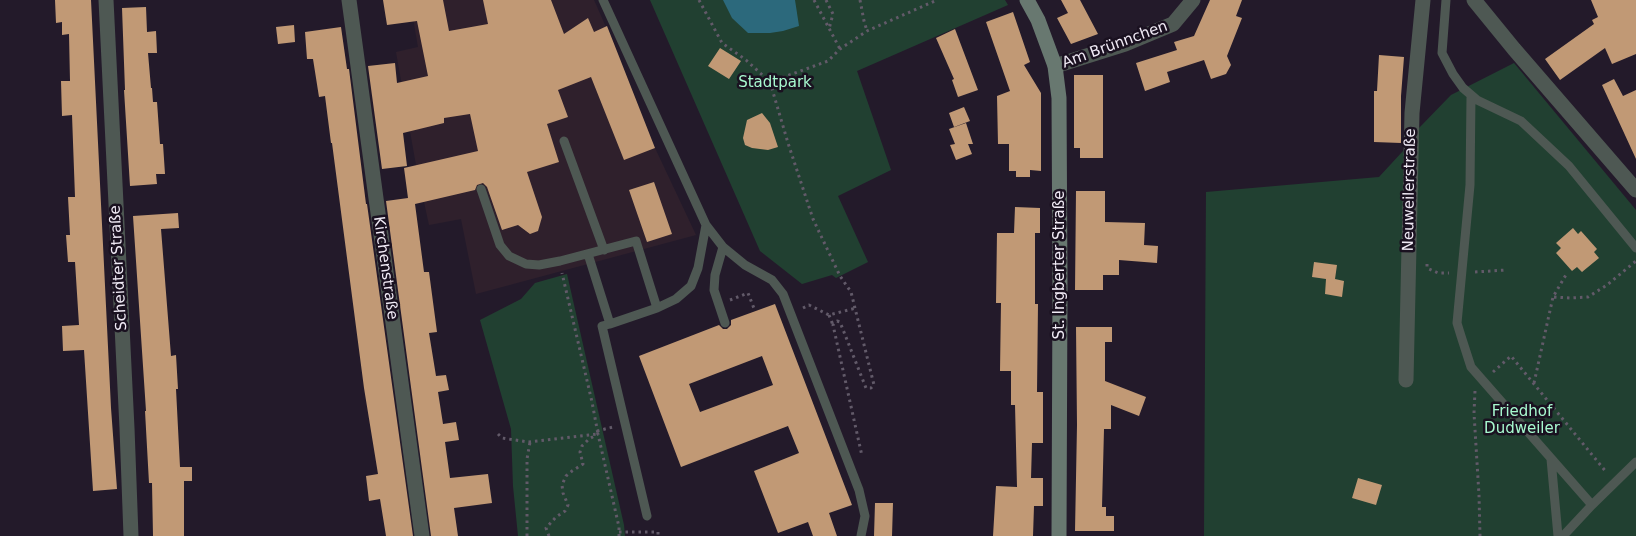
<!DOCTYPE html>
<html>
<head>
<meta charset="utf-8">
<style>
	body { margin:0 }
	canvas { display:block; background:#231a2a }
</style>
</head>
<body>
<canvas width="1636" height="536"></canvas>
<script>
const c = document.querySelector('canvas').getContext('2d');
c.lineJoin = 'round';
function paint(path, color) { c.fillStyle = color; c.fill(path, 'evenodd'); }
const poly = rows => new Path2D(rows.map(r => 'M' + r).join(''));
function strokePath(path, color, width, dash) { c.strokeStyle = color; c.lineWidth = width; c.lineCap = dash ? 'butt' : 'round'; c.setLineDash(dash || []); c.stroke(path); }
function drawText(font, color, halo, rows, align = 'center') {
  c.font = font + ' "DejaVu Sans",sans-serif'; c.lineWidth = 5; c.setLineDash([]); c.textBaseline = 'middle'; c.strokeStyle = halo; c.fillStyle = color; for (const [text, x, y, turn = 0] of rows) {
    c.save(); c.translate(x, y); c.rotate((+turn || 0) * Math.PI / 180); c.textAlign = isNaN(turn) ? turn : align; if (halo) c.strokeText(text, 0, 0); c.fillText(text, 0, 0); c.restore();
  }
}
paint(poly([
	[410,0,594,0,621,61,590,73,624,159,655,148,696,235,476,294,461,219,429,225,416,165,396,52,418,47]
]), '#2f202c');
paint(poly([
	[650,0,1005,0,1008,5,857,71,891,170,838,196,868,262,836,278,832,275,802,284,760,251],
	[1514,63,1636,210,1636,536,1204,536,1206,192,1379,177,1403,151,1419,128,1451,95],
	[567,274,624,525,625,536,518,536,513,486,511,429,480,320,521,299,535,283]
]), '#214031');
paint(poly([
	[723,0,795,0,799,26,783,31,770,33,748,33,732,18]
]), '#2c697c');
paint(poly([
	[55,0,91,0,111,408,117,489,93,491,84,350,63,351,62,326,79,325,75,262,68,262,66,235,70,235,68,197,75,197,72,115,62,116,61,81,70,81,69,34,62,35,62,22,56,23],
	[383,0,443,0,449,31,488,24,483,0,551,0,564,34,588,18,594,32,607,26,655,148,624,160,591,77,558,90,568,117,547,124,559,162,527,172,542,217,538,231,530,234,518,225,502,230,487,187,483,183,477,185,475,190,415,204,424,272,429,272,437,332,429,333,436,376,446,375,449,390,438,392,443,424,456,422,459,440,445,442,450,478,488,474,492,503,454,508,458,536,431,536,386,201,408,198,404,168,478,151,470,114,444,118,444,123,403,133,407,166,382,169,368,66,395,63,397,83,428,76,417,21,387,25],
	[1061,0,1080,0,1098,34,1071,44,1057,18,1068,13],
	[1210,0,1242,0,1236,16,1242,18,1227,56,1231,65,1226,74,1211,79,1204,60,1167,72,1170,82,1145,91,1136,63,1177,50,1174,42,1194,36],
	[1591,0,1636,0,1636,54,1612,64,1605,48,1560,80,1545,59,1594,24,1592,20,1598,17],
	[146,7,147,32,156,31,157,53,148,53,151,88,152,88,153,102,157,102,160,144,163,144,165,174,156,174,157,184,130,186,124,90,125,90,122,8],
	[1013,12,1030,62,1024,65,1041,93,1041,171,1030,170,1030,177,1016,177,1016,171,1009,171,1009,144,998,144,997,96,1010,91,986,22],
	[294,25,295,42,278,44,276,27],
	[341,27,347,69,349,69,366,204,367,204,413,536,386,536,380,499,369,501,366,476,378,474,364,388,332,143,331,143,325,96,319,97,313,59,307,59,305,32],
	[955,29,978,90,958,97,952,80,954,79,936,38],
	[720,48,741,61,729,79,708,66],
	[1379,55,1404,57,1401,96,1401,143,1374,142,1374,91,1377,91],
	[1074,75,1103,75,1103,158,1080,158,1080,148,1074,148],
	[1614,79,1623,96,1636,90,1636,159,1602,85],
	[964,107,970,121,954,127,949,113],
	[762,113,770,123,778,147,768,150,752,148,745,145,743,138,747,120],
	[966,123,973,144,968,144,972,154,956,160,950,145,955,144,949,129],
	[654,182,672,234,647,242,629,190],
	[1076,191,1105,191,1105,222,1145,223,1144,245,1158,246,1157,263,1119,260,1119,275,1103,275,1103,290,1075,290],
	[1015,207,1040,208,1040,233,1035,233,1035,304,1038,304,1037,392,1043,392,1043,443,1032,443,1031,478,1043,478,1043,506,1034,506,1033,536,993,536,996,486,1017,487,1015,405,1011,405,1011,371,1000,371,1001,303,996,303,997,233,1014,233],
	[178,213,179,228,161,229,171,356,176,355,178,389,176,389,180,467,192,467,192,481,184,481,184,536,153,536,152,483,149,483,145,411,146,411,133,216],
	[1573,228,1578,234,1581,231,1597,249,1594,252,1599,258,1582,272,1577,267,1572,271,1556,253,1561,248,1556,243],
	[1314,262,1337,265,1335,279,1344,281,1342,297,1325,294,1326,279,1312,277],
	[775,304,852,505,829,513,837,536,813,536,808,522,778,533,754,471,799,453,788,426,681,467,639,356,719,325,723,329,727,329,731,325,731,320],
	[762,356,773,385,700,412,689,384],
	[1076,327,1112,327,1112,342,1105,342,1105,381,1146,397,1139,416,1111,405,1111,429,1104,429,1102,507,1106,507,1106,516,1114,516,1114,531,1075,531,1077,425],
	[1358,478,1382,485,1376,505,1352,498],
	[875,503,893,503,892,536,874,536]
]), '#c19975');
strokePath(poly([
	[699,0,722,43,746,60,770,82,788,143,813,219,840,276,851,292,874,385,871,388,866,388,840,322,837,321,833,325,862,456],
	[814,0,840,49],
	[826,0,833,14,829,29],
	[860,0,864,21,867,31],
	[770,82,828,61,840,49,867,31,937,0],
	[1427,264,1427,268,1438,273,1449,273],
	[1475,272,1506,270],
	[1554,297,1570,298,1588,297,1607,285,1636,261],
	[730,300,748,293,755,311],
	[803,308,809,305,829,315,856,308],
	[829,315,833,325],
	[1493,372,1511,356,1607,473],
	[1534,383,1553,297,1567,273],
	[1475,391,1474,413,1479,495,1480,536],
	[597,431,613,427],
	[498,434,502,438,528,442,598,434,592,402,562,273],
	[619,532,658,532,658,536],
	[527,536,527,459,530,442],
	[549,536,546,528,556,517,565,511,568,505,563,493,562,485,566,476,572,471,583,464,580,452,582,446,589,439,598,434,619,527,619,536]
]), '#625a69', 3, [2.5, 4]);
strokePath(poly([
	[603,0,706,225,723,247,745,265,772,280,783,294,859,490,865,516,861,536],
	[1446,0,1442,53,1453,74,1463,88,1477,100,1521,121,1569,166,1636,248],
	[1471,96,1470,185,1457,323,1461,336,1471,367,1592,505],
	[564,141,604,250],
	[481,189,500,245,509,256,526,264,539,265,560,261,636,241,657,308,676,299,691,286,698,268,706,225],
	[723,247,715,275,714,290,725,323],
	[588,254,610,324,657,308],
	[610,324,602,326,647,516],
	[1551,459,1558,536],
	[1563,536,1592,505,1636,462]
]), '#4e5853', 9);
strokePath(poly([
	[106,0,127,428,131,536],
	[349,0,422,536],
	[1474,0,1514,49,1636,190],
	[1055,66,1125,44,1173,24,1193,0],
	[1406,380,1412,113,1423,0]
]), '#4e5853', 15);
strokePath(poly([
	[1027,0,1038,20,1055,66,1059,98,1060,286,1059,536]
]), '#687870', 15);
drawText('15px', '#f1ebf6', '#1a1120', [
	["Am Brünnchen",1115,45,-20],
	["Neuweilerstraße",1410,190,-89],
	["St. Ingberter Straße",1060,265,-90],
	["Scheidter Straße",119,268,-93],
	["Kirchenstraße",385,268,82]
]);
drawText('15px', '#a7f9cf', '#1a1120', [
	["Stadtpark",775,83],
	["Friedhof",1522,412],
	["Dudweiler",1522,429]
]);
</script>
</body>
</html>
